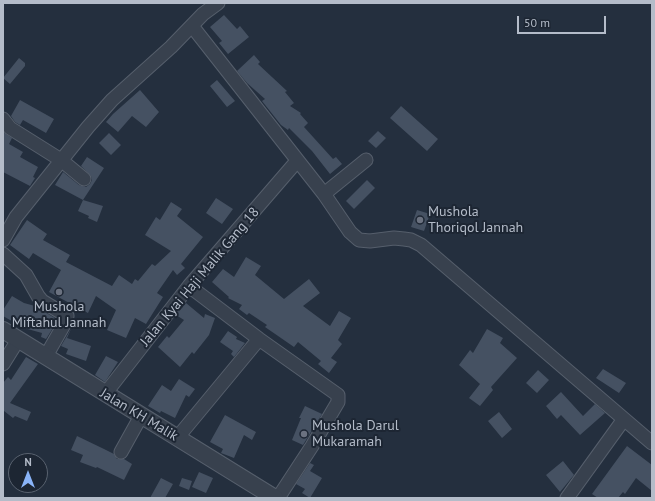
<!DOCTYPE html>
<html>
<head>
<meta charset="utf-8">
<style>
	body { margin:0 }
	#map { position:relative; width:655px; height:501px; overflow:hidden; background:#242f3e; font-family:"PT Sans",sans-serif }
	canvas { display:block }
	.frame { position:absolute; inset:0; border:4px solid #b4bcc9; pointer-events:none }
	.north { position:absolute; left:8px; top:453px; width:40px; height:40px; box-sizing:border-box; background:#1d2633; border:1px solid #59626f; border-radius:50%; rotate:0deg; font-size:11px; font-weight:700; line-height:16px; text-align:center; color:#b4bcc9 }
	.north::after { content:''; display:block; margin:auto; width:14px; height:18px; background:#8ab4f8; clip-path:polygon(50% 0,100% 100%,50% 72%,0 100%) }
	.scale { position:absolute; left:517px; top:16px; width:89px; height:18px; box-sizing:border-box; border:2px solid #b4bcc9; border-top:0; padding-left:5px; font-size:12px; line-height:14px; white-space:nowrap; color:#b4bcc9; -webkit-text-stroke:3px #1d2633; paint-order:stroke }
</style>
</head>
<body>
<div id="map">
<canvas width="655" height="501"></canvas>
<div class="frame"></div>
<div class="north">N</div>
<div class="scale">50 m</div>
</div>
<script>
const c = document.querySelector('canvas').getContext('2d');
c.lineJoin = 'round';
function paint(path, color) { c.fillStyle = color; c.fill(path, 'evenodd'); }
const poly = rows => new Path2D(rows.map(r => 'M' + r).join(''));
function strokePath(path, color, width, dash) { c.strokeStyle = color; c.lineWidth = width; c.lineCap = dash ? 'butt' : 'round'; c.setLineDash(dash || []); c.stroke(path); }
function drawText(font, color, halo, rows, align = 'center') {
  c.font = font + ' "PT Sans",sans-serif'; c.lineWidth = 4; c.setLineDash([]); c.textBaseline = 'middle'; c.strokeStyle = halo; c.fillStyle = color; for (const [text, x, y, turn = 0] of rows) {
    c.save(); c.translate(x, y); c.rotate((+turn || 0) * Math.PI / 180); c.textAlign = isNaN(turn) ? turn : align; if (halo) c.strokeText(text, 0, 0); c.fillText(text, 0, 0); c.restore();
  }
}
paint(poly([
	[224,15,237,29,240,26,249,37,228,54,219,43,222,41,210,27],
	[254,55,260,62,258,64,287,91,285,92,294,103,290,106,301,113,300,114,308,123,304,127,333,159,336,157,342,164,330,174,312,151,289,128,288,130,281,125,262,101,265,99,247,83,237,71],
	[19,58,25,63,25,66,10,84,3,78],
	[217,80,235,101,227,107,210,86],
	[140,90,159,112,146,127,132,116,118,132,106,122,113,114],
	[20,100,54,119,46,133,23,120,20,125,15,122,11,116],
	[401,106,438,139,427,151,390,118],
	[378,131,386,138,376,148,368,141],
	[3,132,12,138,9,144,23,152,20,157,38,167,33,177,35,178,30,186,3,172],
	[109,133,121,145,111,155,99,143],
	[87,157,104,168,83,200,55,185,63,172,79,185,86,187,90,184,92,180,91,176,81,166],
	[367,180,375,188,354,209,346,201],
	[216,198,233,209,222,224,206,213],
	[83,200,103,206,97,222,88,218,89,216,78,211],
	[171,202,182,209,177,216,203,237,181,264,185,268,177,275,173,270,157,293,163,297,146,324,135,318,126,338,107,330,116,310,96,296,88,313,49,292,61,270,33,253,29,259,10,245,27,220,47,234,43,240,70,255,66,262,112,286,119,275,132,284,135,279,138,281,152,264,155,266,171,251,145,235,156,217,160,220],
	[417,210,430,214,424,231,411,227],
	[246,257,261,266,255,275,284,299,309,279,320,293,303,306,330,326,339,311,351,318,338,340,342,344,331,358,337,362,329,373,318,364,321,361,298,342,294,347,265,327,267,325,249,313,247,315,239,309,242,305,228,298,229,297,212,282,223,269,234,277],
	[12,296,24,303,35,306,58,320,46,339,41,337,42,333,24,328,3,316,3,310],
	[186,303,204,318,205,314,215,318,209,335,194,354,192,352,180,367,158,347,167,336,169,338,184,320,176,315],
	[71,329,67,338,91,346,86,361,66,354,68,349,61,346],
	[487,329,503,338,500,343,517,358,491,387,493,390,480,406,469,398,480,384,459,365,470,350,473,353],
	[228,331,237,337,236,339,245,343,234,357,231,354,233,351,220,342],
	[106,356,118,362,105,382,95,375],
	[26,357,38,364,10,403,31,412,27,421,15,416,13,418,4,411,3,413,3,383,8,377,11,380],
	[603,369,626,383,619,393,596,378],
	[538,370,549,380,537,393,526,383],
	[179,379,195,389,189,397,186,395,175,418,161,411,160,413,148,406,162,385,171,391],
	[561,392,583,416,595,404,605,413,580,435,561,415,557,419,546,406],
	[305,406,322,414,303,445,292,440,301,418,299,418],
	[499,412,512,429,502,438,488,421],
	[225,415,256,432,252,440,244,435,234,458,221,453,223,449,210,442],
	[77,436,104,449,114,454,117,459,124,459,132,464,124,480,97,467,96,468,80,462,83,455,71,450],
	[627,446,652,465,652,491,636,478,625,494,623,492,618,498,598,498,592,494],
	[563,461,574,475,560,492,546,475],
	[310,463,314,465,310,471,322,478,310,498,302,493,305,489,296,484],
	[199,472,213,478,206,493,192,487],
	[161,478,173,484,165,498,150,498],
	[182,478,192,481,189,490,179,486]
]), '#455162');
const minor = poly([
	[192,26,324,194,366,160],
	[3,119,10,128,61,160,84,179],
	[324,194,350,232,359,240,370,241,394,238,404,239,411,240,421,245,652,443],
	[3,240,16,217,88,127,112,100,171,47,203,14,218,3],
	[3,254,26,275,38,296,42,301,67,316,66,321,46,356],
	[189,286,259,339,338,395,338,402,312,446,278,498],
	[3,364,18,340],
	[105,394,189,286,297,161],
	[177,438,259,339],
	[121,452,141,416],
	[567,498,624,419]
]);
const tertiary = poly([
	[3,330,275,498]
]);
strokePath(minor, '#565f6c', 15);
strokePath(tertiary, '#565f6c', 18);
strokePath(minor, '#38414e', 13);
strokePath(tertiary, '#38414e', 16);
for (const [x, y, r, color] of [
	[420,220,4,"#6b7280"],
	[59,292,4,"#6b7280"],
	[304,434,4,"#6b7280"]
]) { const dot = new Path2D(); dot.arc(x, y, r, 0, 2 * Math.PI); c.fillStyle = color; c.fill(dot); strokePath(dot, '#1d2633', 1.5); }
drawText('14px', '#b4bcc9', '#1d2633', [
	["Mushola",428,212],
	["Thoriqol Jannah",428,228],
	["Mushola",59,307,"center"],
	["Miftahul Jannah",59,323,"center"],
	["Mushola Darul",312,426],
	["Mukaramah",312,442]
], 'left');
drawText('14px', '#b4bcc9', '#1d2633', [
	["Jalan Kyai Haji Malik Gang 18",200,277,-50],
	["Jalan KH Malik",139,415,31]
]);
</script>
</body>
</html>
